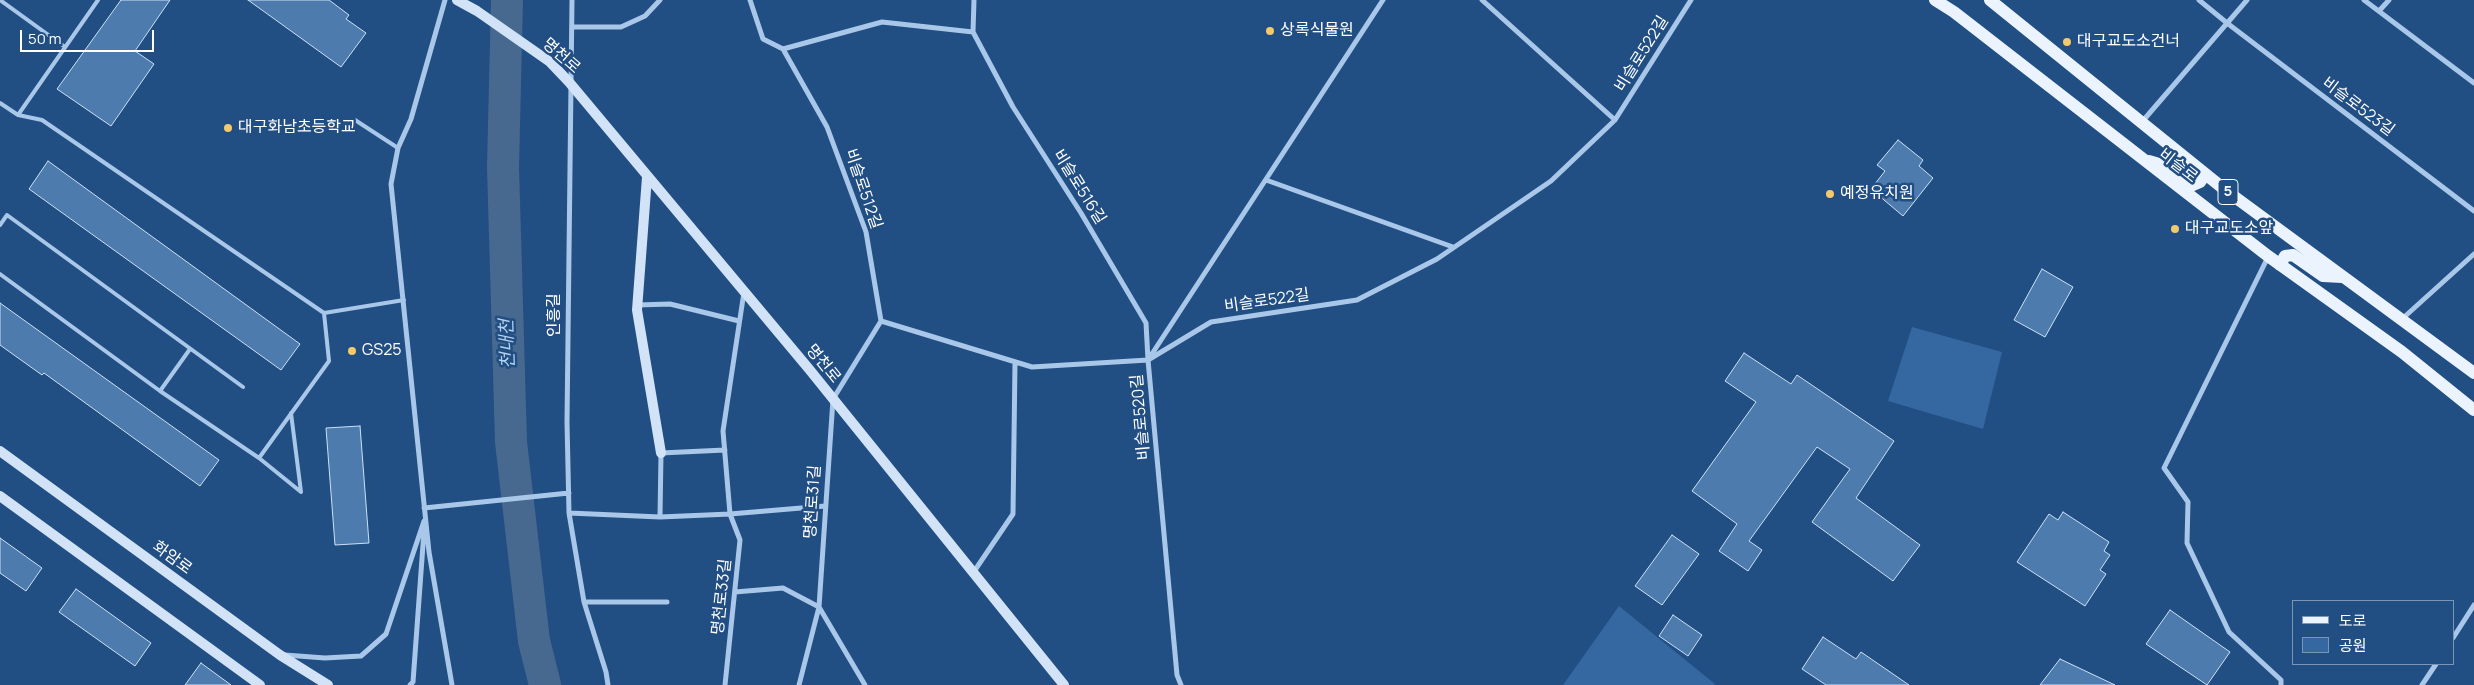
<!DOCTYPE html>
<html>
<head>
<meta charset="utf-8">
<style>
	body { margin:0 }
	#map { position:relative; width:2474px; height:685px; overflow:hidden; background:#214e83; font-family:Manrope,"Noto Sans KR",sans-serif }
	canvas { display:block }
	.legend { position:absolute; left:2292px; top:600px; width:162px; height:65px; box-sizing:border-box; background:#214e83; border:1px solid #7a95b5; margin:0; padding:6px 9px; list-style:none; font-size:15px; color:#fff }
	.legend li { display:flex; align-items:center; gap:10px; height:25px }
	.legend b { width:25px; border:1px solid #7a95b5 }
	.scale { position:absolute; left:20px; top:30px; width:134px; height:22px; box-sizing:border-box; border:2px solid #fff; border-top:0; padding-left:6px; font-size:15px; line-height:18px; white-space:nowrap; color:#fff; -webkit-text-stroke:4px #214e83; paint-order:stroke }
</style>
</head>
<body>
<div id="map">
<canvas width="2474" height="685"></canvas>
<ul class="legend">
<li><b style="height:6px;background:#ebf3fe"></b>도로</li>
<li><b style="height:14px;background:#3568a0"></b>공원</li>
</ul>
<div class="scale">50 m</div>
</div>
<script>
const c = document.querySelector('canvas').getContext('2d');
c.lineJoin = 'round';
function paint(path, color) { c.fillStyle = color; c.fill(path, 'evenodd'); }
const poly = rows => new Path2D(rows.map(r => 'M' + r).join(''));
function strokePath(path, color, width, dash) { c.strokeStyle = color; c.lineWidth = width; c.lineCap = dash ? 'butt' : 'round'; c.setLineDash(dash || []); c.stroke(path); }
function drawText(font, color, halo, rows, align = 'center') {
  c.font = font + ' Manrope,"Noto Sans KR",sans-serif'; c.lineWidth = 5; c.setLineDash([]); c.textBaseline = 'middle'; c.strokeStyle = halo; c.fillStyle = color; for (const [text, x, y, turn = 0] of rows) {
    c.save(); c.translate(x, y); c.rotate((+turn || 0) * Math.PI / 180); c.textAlign = isNaN(turn) ? turn : align; if (halo) c.strokeText(text, 0, 0); c.fillText(text, 0, 0); c.restore();
  }
}
paint(poly([
	[1912,327,2002,352,1983,429,1888,401],
	[1619,606,1715,684,1714,685,1563,685]
]), '#3568a0');
strokePath(poly([
	[507,0,503,167,511,442,534,641,545,685]
]), '#48698f', 32);
const building = poly([
	[121,0,170,0,135,51,154,64,111,126,57,89,121,0],
	[248,0,329,0,349,15,346,19,366,33,341,67,248,0],
	[1898,140,1923,160,1919,166,1933,178,1903,216,1871,189,1885,171,1877,165,1898,140],
	[48,161,300,344,281,370,29,189,48,161],
	[2042,269,2073,287,2045,337,2014,320,2042,269],
	[0,303,219,460,200,486,44,373,42,375,0,345,0,303],
	[1744,353,1791,384,1797,375,1894,441,1856,498,1920,545,1893,581,1812,522,1850,469,1817,447,1749,541,1762,550,1748,571,1719,551,1737,524,1692,491,1756,402,1725,381,1744,353],
	[360,426,369,543,335,545,326,428,360,426],
	[2063,512,2109,542,2104,551,2110,555,2100,570,2106,574,2085,606,2017,562,2049,514,2058,520,2063,512],
	[1672,535,1699,554,1662,605,1635,586,1672,535],
	[0,538,42,568,26,591,0,573,0,538],
	[76,589,151,643,135,666,59,612,76,589],
	[2170,610,2230,652,2207,685,2146,644,2170,610],
	[1673,615,1702,635,1688,656,1659,636,1673,615],
	[1823,637,1856,659,1861,652,1909,685,1826,685,1802,669,1823,637],
	[2060,659,2115,685,2040,685,2060,659],
	[201,663,231,685,185,685,201,663]
]);
paint(building, '#4e7bad');
strokePath(building, '#cde1f6', 1);
strokePath(poly([
	[0,0,65,47],
	[0,103,18,115,42,120,324,313,404,300],
	[18,115,98,0],
	[355,120,398,148],
	[0,225,7,215,243,387],
	[0,274,160,391,259,458,301,492,291,413],
	[160,391,190,349],
	[259,458,329,361,324,313]
]), '#a9c7e8', 4);
strokePath(poly([
	[445,0,411,119,398,148,391,184,429,552,452,685],
	[572,0,567,422,569,513,584,602,606,672,608,685],
	[750,0,763,39,783,49,827,127,866,232,881,321,833,399,819,607,865,685],
	[974,0,973,32,1013,107,1081,213,1146,323,1148,360],
	[1482,0,1615,120],
	[2199,0,2227,23,2474,211],
	[2364,0,2474,83],
	[2379,11,2389,0],
	[572,27,621,27,645,16,660,0],
	[783,49,882,22,973,32],
	[2141,123,2247,0],
	[1266,180,1453,247],
	[2268,257,2164,468,2188,502,2187,543,2229,632,2281,680,2281,685],
	[637,305,670,304,739,321],
	[2402,319,2474,254],
	[881,321,1032,367,1148,360,1211,322,1357,300,1437,259,1551,181,1615,120,1691,0],
	[424,508,569,493],
	[569,513,660,517,730,514,825,506],
	[660,517,661,453,725,450],
	[973,573,1013,514,1015,362],
	[735,592,783,588,819,607,799,685],
	[584,602,667,602],
	[2453,638,2474,605],
	[285,655,325,658,361,656,386,634,424,521],
	[410,685,413,682,424,531],
	[725,685,740,540,730,514,723,431,744,292],
	[1181,685,1177,675,1148,360,1383,0],
	[2422,685,2436,664]
]), '#a9c7e8', 5);
strokePath(poly([
	[457,0,477,11,550,62,569,82,809,369,1064,685],
	[647,177,637,310,661,453],
	[0,451,280,655,328,685],
	[0,496,260,685]
]), '#d3e3f7', 10);
strokePath(poly([
	[1935,0,1954,12,2268,256,2402,352,2474,410],
	[1990,0,2224,189,2474,373],
	[2149,161,2166,166,2193,185,2200,182,2205,175],
	[2280,265,2285,256,2293,255,2323,276,2342,277]
]), '#ebf3fe', 12);
for (const [x, y, r, color] of [
	[1270,31,5,"#f5c96a"],
	[2067,42,5,"#f5c96a"],
	[228,128,5,"#f5c96a"],
	[1830,194,5,"#f5c96a"],
	[2175,229,5,"#f5c96a"],
	[352,351,5,"#f5c96a"]
]) { const dot = new Path2D(); dot.arc(x, y, r, 0, 2 * Math.PI); c.fillStyle = color; c.fill(dot); strokePath(dot, '#214e83', 2); }
for (const [x, y, w] of [
	[2228,192,20]
]) { const box = new Path2D(); box.roundRect(x - w / 2, y - 12.5, w, 25, 4); c.fillStyle = '#214e83'; c.fill(box); strokePath(box, '#fff', 1); }
drawText('bold 15px', '#fff', null, [
	["5",2228,192]
]);
drawText('16px', '#fff', '#214e83', [
	["상록식물원",1280,31],
	["대구교도소건너",2077,42],
	["대구화남초등학교",238,128],
	["예정유치원",1840,194],
	["대구교도소앞",2185,229],
	["GS25",362,351]
], 'left');
drawText('16px', '#fff', '#214e83', [
	["비슬로522길",1642,54,-58],
	["명천로",561,56,41],
	["비슬로523길",2358,107,37],
	["비슬로",2178,166,38],
	["비슬로516길",1079,187,58],
	["비슬로512길",863,189,71],
	["비슬로522길",1267,301,-8],
	["인흥길",555,315,-90],
	["명천로",823,364,51],
	["비슬로520길",1141,417,-95],
	["명천로31길",813,502,-86],
	["화암로",172,558,36],
	["명천로33길",722,597,-84]
]);
drawText('italic 18px', '#b4d1f0', '#214e83', [
	["천내천",508,344,-92]
]);
</script>
</body>
</html>
